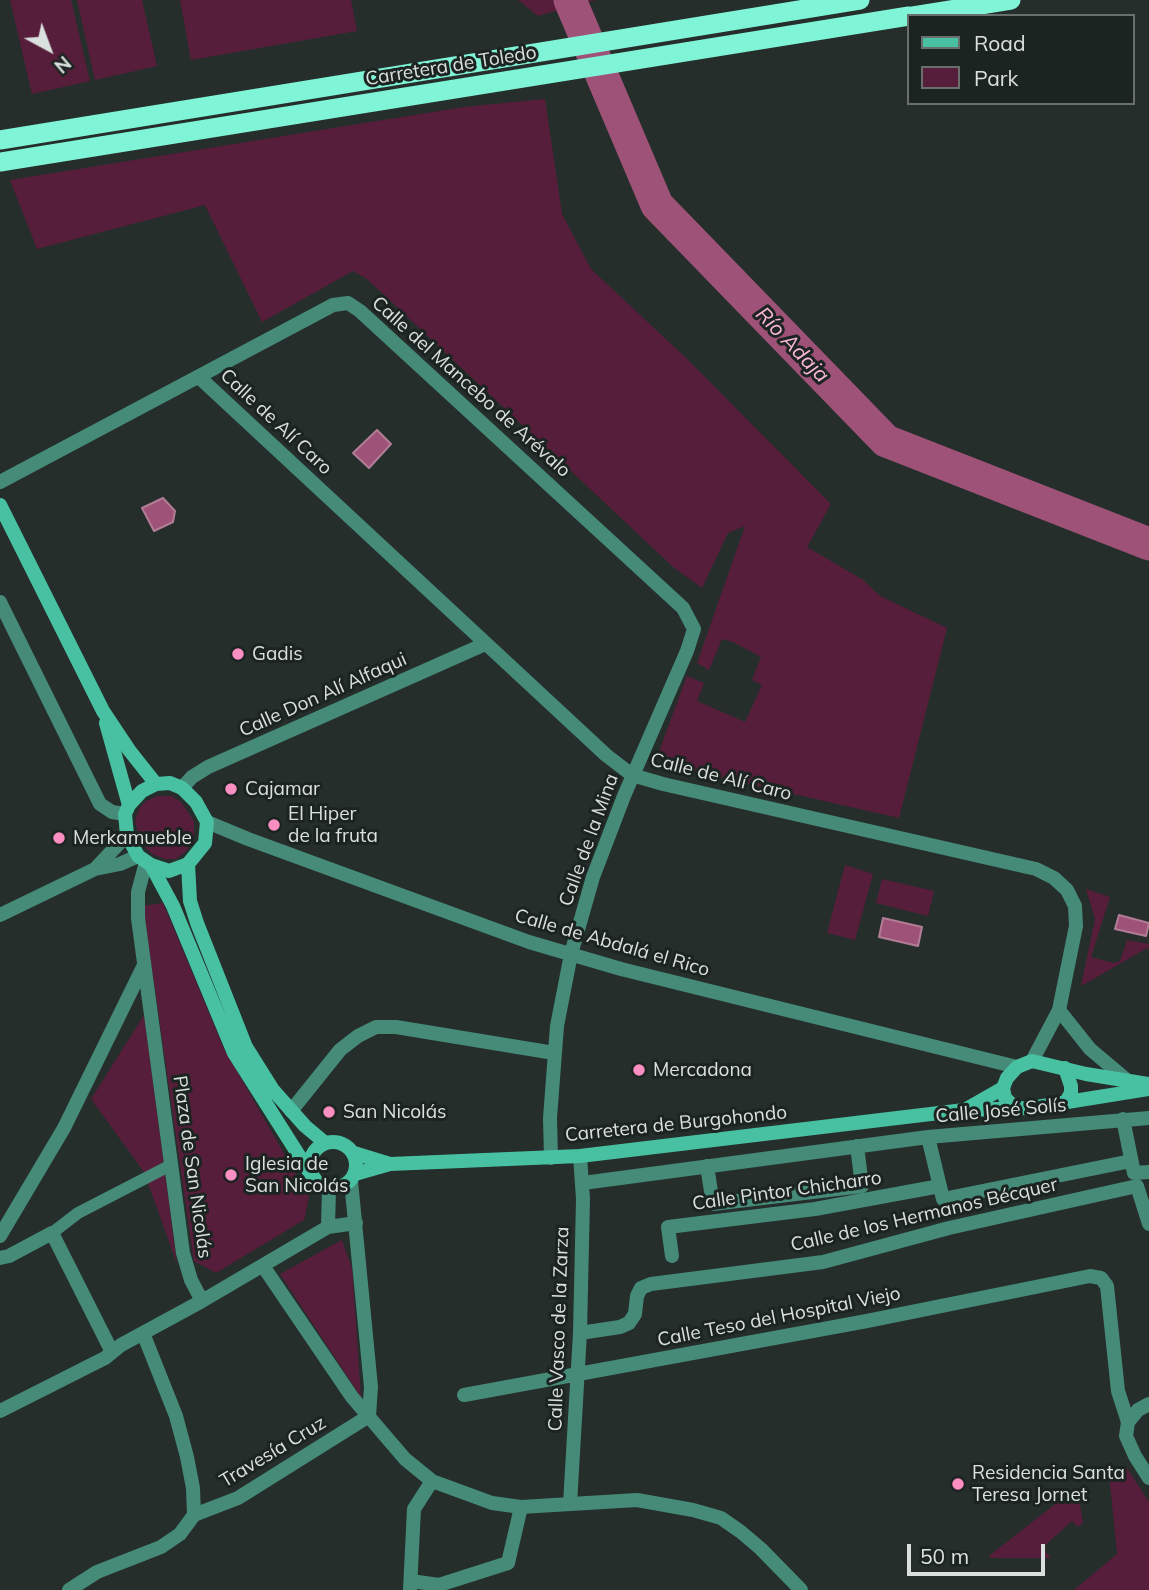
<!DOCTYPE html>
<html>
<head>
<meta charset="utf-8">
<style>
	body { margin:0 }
	#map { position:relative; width:1149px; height:1590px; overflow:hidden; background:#252e2b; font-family:Mulish,sans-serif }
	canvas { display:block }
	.legend { position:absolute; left:907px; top:14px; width:228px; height:91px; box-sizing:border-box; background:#1c2422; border:2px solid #686f6d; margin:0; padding:9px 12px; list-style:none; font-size:21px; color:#dae0de }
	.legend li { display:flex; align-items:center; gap:14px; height:35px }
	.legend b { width:35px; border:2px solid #686f6d }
	.north { position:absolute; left:14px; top:14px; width:70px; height:70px; -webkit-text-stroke:5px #1c2422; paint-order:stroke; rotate:139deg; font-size:19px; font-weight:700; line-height:28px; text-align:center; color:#dae0de }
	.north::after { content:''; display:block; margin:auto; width:24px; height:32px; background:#dae0de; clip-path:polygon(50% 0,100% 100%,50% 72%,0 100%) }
	.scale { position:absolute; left:907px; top:1544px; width:138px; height:32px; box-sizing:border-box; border:4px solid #dae0de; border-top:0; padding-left:9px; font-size:21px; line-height:24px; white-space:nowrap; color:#dae0de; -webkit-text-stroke:5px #1c2422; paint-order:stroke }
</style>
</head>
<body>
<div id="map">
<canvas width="1149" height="1590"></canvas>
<ul class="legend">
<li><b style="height:9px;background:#48c1a2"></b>Road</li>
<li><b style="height:19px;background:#571e3b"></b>Park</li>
</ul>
<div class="north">N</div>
<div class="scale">50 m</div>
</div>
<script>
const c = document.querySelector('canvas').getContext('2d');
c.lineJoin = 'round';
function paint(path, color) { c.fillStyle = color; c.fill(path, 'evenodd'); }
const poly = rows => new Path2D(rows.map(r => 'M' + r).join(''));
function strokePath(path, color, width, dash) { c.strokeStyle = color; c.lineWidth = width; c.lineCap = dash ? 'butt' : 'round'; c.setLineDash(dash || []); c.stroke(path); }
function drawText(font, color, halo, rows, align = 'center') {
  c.font = font + ' Mulish,sans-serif'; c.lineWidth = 6; c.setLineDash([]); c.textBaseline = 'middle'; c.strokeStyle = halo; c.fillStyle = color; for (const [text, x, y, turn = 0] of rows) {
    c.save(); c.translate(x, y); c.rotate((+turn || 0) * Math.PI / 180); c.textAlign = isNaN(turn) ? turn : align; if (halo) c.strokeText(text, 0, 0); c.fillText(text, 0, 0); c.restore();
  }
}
paint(poly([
	[10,0,71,0,90,81,32,94],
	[77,0,142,0,157,66,95,80],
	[180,0,351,0,357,31,191,60],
	[518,0,596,0,538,16],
	[545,99,562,214,591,269,686,358,831,504,807,547,863,580,880,596,947,628,899,818,666,765,658,754,687,676,704,683,697,701,745,722,762,685,752,680,761,657,733,642,722,639,709,670,697,663,745,526,728,533,702,588,673,567,367,279,353,271,262,322,205,205,37,249,10,180,464,107],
	[157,796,172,796,181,802,194,821,194,841,185,852,176,859,165,859,152,854,146,848,138,834,135,821,139,809,146,801],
	[845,865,873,874,855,940,827,933],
	[882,879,934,891,928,916,876,903],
	[1086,889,1110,897,1091,957,1114,963,1120,961,1127,940,1149,944,1149,947,1081,986,1095,919],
	[163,903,224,1049,309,1197,304,1220,216,1273,194,1261,143,906],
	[144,1015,177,1264,144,1172,91,1099],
	[342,1240,352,1268,361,1397,280,1274],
	[1127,1468,1149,1502,1149,1590,1074,1590,1117,1554,1109,1474],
	[1073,1490,1078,1492,1083,1523,1078,1527,1072,1521,1042,1548,1051,1558,991,1558,989,1556]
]), '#571e3b');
const water = poly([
	[377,430,391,444,369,468,353,453,377,430],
	[163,498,175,511,173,522,154,531,142,508,163,498],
	[1119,915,1149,923,1146,936,1115,929,1119,915],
	[883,918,922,927,918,946,879,937,883,918]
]);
paint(water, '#9f5277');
strokePath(water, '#b17d96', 2);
strokePath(poly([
	[570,0,657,205,886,441,1149,544]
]), '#9f5277', 33);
strokePath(poly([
	[52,1233,78,1213,171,1165]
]), '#458b78', 12);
strokePath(poly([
	[200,378,606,755,632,775,663,784,1036,869,1054,878,1067,890,1075,906,1076,926,1059,1010,1032,1061],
	[0,482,333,305,348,303,360,311,683,608,694,629,687,651,624,796,593,877,571,954,557,1026,550,1118,551,1158],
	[0,602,100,804,112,812,125,814],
	[182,788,192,777,208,767,485,644],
	[207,822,248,839,529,942,621,969,1017,1067],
	[146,862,138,892,138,918,183,1253,191,1280,202,1301],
	[1059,1010,1090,1049,1128,1081],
	[291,1111,340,1050,358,1036,376,1027,396,1027,554,1053],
	[1123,1119,1134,1173,1149,1172],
	[928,1137,943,1199,1131,1161],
	[707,1166,713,1204,862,1186,857,1146],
	[351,1181,371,1387,369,1416],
	[583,1183,928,1137,1149,1118],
	[328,1227,329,1189],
	[0,1236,64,1128,144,965],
	[672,1256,668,1227,815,1209,940,1186],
	[0,1258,9,1256,52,1233,112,1352],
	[263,1266,352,1397,405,1459,432,1481,492,1503,521,1507,637,1500,693,1510,721,1518,741,1532,761,1549,801,1590],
	[580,1333,620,1327,629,1323,635,1314,637,1296,641,1288,651,1284,823,1262,949,1228,1137,1186,1149,1224],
	[464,1395,867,1321,1090,1276,1101,1278,1107,1286,1118,1391,1128,1422],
	[0,1411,105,1358,121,1345,202,1301,328,1227,356,1223],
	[570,1504,580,1333,583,1199,580,1156],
	[194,1515,238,1498,369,1416],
	[411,1581,439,1585,508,1563,521,1507],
	[410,1589,414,1509,432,1481],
	[69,1590,97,1572,161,1547,180,1534,194,1515,193,1488,187,1457,176,1416,143,1333]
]), '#458b78', 14);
strokePath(poly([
	[95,869,127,835],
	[0,915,95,869,120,864,138,856],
	[1149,1404,1138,1410,1128,1422,1126,1436,1135,1456,1149,1478]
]), '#458b78', 14);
strokePath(poly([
	[0,505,103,711,129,750,156,784],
	[106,723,129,805],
	[170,783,182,788,196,802,207,822,205,843,188,864,169,871,151,865,138,856,127,835,125,814,129,805,142,791,156,784,170,783],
	[188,864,190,901,197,923,246,1047,273,1090,305,1126,324,1142],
	[151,865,173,906,234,1053,310,1173],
	[1065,1068,1071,1086,1071,1093,1066,1102],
	[968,1108,1003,1088],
	[1015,1108,1005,1098,1003,1088,1007,1078,1017,1067,1032,1061,1086,1074,1148,1084],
	'310 1165a23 23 0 1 1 46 0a23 23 0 1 1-46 0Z',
	[354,1153,390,1164],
	[355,1174,390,1164,580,1156,964,1110,1030,1108,1149,1089]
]), '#48c1a2', 14);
strokePath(poly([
	[913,16,1011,0],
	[0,140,860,0],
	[0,162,909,16]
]), '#80f4d6', 19);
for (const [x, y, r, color] of [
	[238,654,7,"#fc8fc2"],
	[231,789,7,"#fc8fc2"],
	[274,825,7,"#fc8fc2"],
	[59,838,7,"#fc8fc2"],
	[639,1070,7,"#fc8fc2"],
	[329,1112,7,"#fc8fc2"],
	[231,1175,7,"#fc8fc2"],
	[958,1484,7,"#fc8fc2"]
]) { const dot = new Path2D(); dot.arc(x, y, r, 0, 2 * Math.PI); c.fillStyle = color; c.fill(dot); strokePath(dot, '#1c2422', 2.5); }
drawText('19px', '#dae0de', '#1c2422', [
	["Carretera de Toledo",451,66,-9],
	["Calle del Mancebo de Arévalo",471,387,42],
	["Calle de Alí Caro",276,422,43],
	["Calle Don Alí Alfaqui",323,695,-24],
	["Calle de Alí Caro",721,777,14],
	["Calle de la Mina",589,840,-70],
	["Calle de Abdalá el Rico",612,943,16],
	["Calle José Solís",1001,1111,-5],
	["Carretera de Burgohondo",676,1124,-6],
	["Plaza de San Nicolás",192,1167,82],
	["Calle Pintor Chicharro",787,1191,-8],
	["Calle de los Hermanos Bécquer",924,1215,-13],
	["Calle Teso del Hospital Viejo",779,1317,-11],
	["Calle Vasco de la Zarza",559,1329,-88],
	["Travesía Cruz",273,1452,-31]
]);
drawText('19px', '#dae0de', '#1c2422', [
	["Gadis",252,654],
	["Cajamar",245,789],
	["El Hiper",288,814],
	["de la fruta",288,836],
	["Merkamueble",73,838],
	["Mercadona",653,1070],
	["San Nicolás",343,1112],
	["Iglesia de",245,1164],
	["San Nicolás",245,1186],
	["Residencia Santa",972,1473],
	["Teresa Jornet",972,1495]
], 'left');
drawText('italic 21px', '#f9b7d3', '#1c2422', [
	["Río Adaja",792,345,46]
]);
</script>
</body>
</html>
